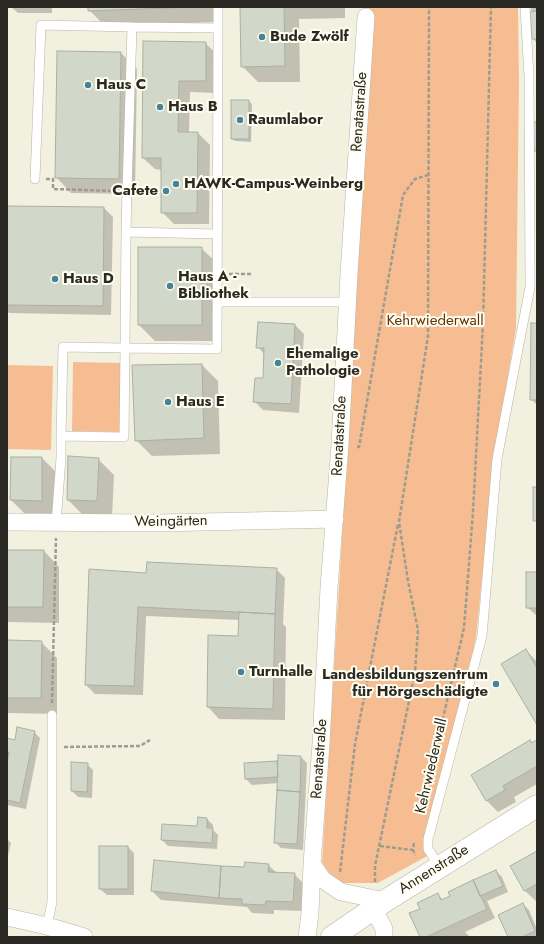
<!DOCTYPE html>
<html>
<head>
<meta charset="utf-8">
<style>
	body { margin:0 }
	#map { position:relative; width:544px; height:944px; overflow:hidden; background:#f2f1e0; font-family:Jost,sans-serif }
	canvas { display:block }
	.frame { position:absolute; inset:0; border:8px solid #2a2923; pointer-events:none }
</style>
</head>
<body>
<div id="map">
<canvas width="544" height="944"></canvas>
<div class="frame"></div>
</div>
<script>
const c = document.querySelector('canvas').getContext('2d');
c.lineJoin = 'round';
function paint(path, color) { c.fillStyle = color; c.fill(path, 'evenodd'); }
const poly = rows => new Path2D(rows.map(r => 'M' + r).join(''));
function strokePath(path, color, width, dash) { c.strokeStyle = color; c.lineWidth = width; c.lineCap = dash ? 'butt' : 'round'; c.setLineDash(dash || []); c.stroke(path); }
function drawText(font, color, halo, rows, align = 'center') {
  c.font = font + ' Jost,sans-serif'; c.lineWidth = 4; c.setLineDash([]); c.textBaseline = 'middle'; c.strokeStyle = halo; c.fillStyle = color; for (const [text, x, y, turn = 0] of rows) {
    c.save(); c.translate(x, y); c.rotate((+turn || 0) * Math.PI / 180); c.textAlign = isNaN(turn) ? turn : align; if (halo) c.strokeText(text, 0, 0); c.fillText(text, 0, 0); c.restore();
  }
}
paint(poly([
	[369,7,518,7,519,82,516,328,494,459,476,637,429,855,378,883,337,883,322,863,345,488],
	[73,362,122,363,121,432,72,431],
	[7,365,53,366,51,450,7,449]
]), '#f7bd92');
paint(poly([
	[11,7,52,7,52,13,18,13],
	[89,7,215,7,216,22,105,26,89,10],
	[241,7,345,7,345,18,299,19,300,82,258,82,242,66],
	[531,7,537,7,537,43,533,39],
	[144,42,205,43,217,54,217,93,190,92,189,133,198,133,210,145,209,224,174,224,162,212,162,170,155,169,143,158],
	[121,53,137,69,135,194,71,193,56,177],
	[249,101,252,104,251,142,235,141,232,139],
	[7,207,104,208,113,217,111,315,9,313,7,311],
	[201,248,217,263,217,341,155,341,139,325],
	[537,324,537,405,531,399],
	[295,325,304,334,299,413,263,410,254,401,264,379,265,355,258,347],
	[202,365,218,381,220,454,152,456,136,440],
	[12,458,42,458,58,474,58,516,27,516,11,500],
	[98,459,114,475,112,517,84,516,68,500],
	[7,551,44,551,59,567,59,623,7,622],
	[276,569,285,578,283,624,286,627,285,720,219,719,208,707,239,637,240,620,146,616,143,695,95,694,86,685,147,574],
	[537,573,537,616,527,607],
	[7,641,41,642,57,658,57,714,7,713],
	[526,650,537,662,537,723],
	[34,732,40,738,26,809,7,805,7,764,10,757,7,756,7,739,16,741],
	[537,741,537,784,514,797,516,802,498,812,487,801,472,775,530,742,532,744],
	[278,756,301,757,307,763,303,850,281,848,275,842,279,783,252,785,246,779,245,764,278,762],
	[72,763,87,764,93,770,92,798,78,797,72,791],
	[207,819,213,825,213,830,218,835,217,849,168,846,162,840,198,827],
	[7,839,11,843,7,860],
	[128,847,134,853,134,895,107,895,100,889],
	[537,852,537,902,525,891,512,867],
	[268,865,277,873,294,874,303,883,302,911,274,910,274,914,252,913,247,907,161,900,152,891,245,868],
	[496,871,502,877,508,892,487,901,495,918,465,932,470,937,421,937,421,909,437,894,443,900],
	[523,904,529,910,537,929,537,937,509,937]
]), '#0003');
const building = poly([
	[88,7,193,7,88,11,88,7],
	[240,7,284,7,285,66,241,67,240,7],
	[537,11,537,39,532,39,530,12,537,11],
	[143,41,206,42,206,81,179,81,178,132,198,132,197,213,161,213,161,158,142,158,143,41],
	[57,51,121,52,119,179,55,178,57,51],
	[231,100,249,100,249,139,231,139,231,100],
	[533,122,537,122,537,151,534,151,533,122],
	[7,206,104,207,103,306,7,305,7,206],
	[138,247,202,247,202,325,138,325,138,247],
	[258,322,295,324,291,404,253,402,255,378,263,378,264,348,256,348,258,322],
	[531,323,537,323,537,400,530,400,531,323],
	[202,364,204,438,135,441,132,365,202,364],
	[68,456,99,458,97,501,67,500,68,456],
	[11,457,42,457,42,501,10,500,11,457],
	[533,487,537,487,537,521,533,521,533,487],
	[7,550,44,550,43,607,7,607,7,550],
	[147,562,277,568,275,614,138,607,134,686,85,685,89,569,146,573,147,562],
	[526,572,537,572,537,608,526,608,526,572],
	[239,612,275,614,273,709,207,707,208,635,238,636,239,612],
	[7,640,42,641,41,698,7,698,7,640],
	[526,649,537,668,537,725,501,664,526,649],
	[17,727,35,731,20,803,7,800,7,763,9,752,7,752,7,738,15,740,17,727],
	[530,740,531,743,537,740,537,766,503,786,505,790,486,801,471,775,530,740],
	[278,755,301,756,300,792,277,790,278,755],
	[277,761,278,777,245,779,244,763,277,761],
	[71,762,88,763,87,792,71,791,71,762],
	[277,790,300,792,297,844,274,843,277,790],
	[198,817,207,818,207,828,213,828,212,843,161,840,162,824,197,826,198,817],
	[99,846,128,846,128,889,99,889,99,846],
	[537,851,537,884,524,891,510,866,537,851],
	[154,860,221,866,219,898,151,891,154,860],
	[245,862,269,864,268,872,295,873,293,902,266,901,265,905,242,904,242,899,219,898,221,866,244,867,245,862],
	[496,870,503,886,480,896,473,880,496,870],
	[473,880,487,909,426,937,420,937,409,913,420,909,417,903,438,893,441,900,450,896,448,892,473,880],
	[523,903,535,931,522,937,508,937,498,915,523,903]
]);
paint(building, '#d2d8c9');
strokePath(building, '#a9b0a1', 1);
const lane = poly([
	[218,7,218,28],
	[35,179,41,25,132,27],
	[126,232,217,234],
	[217,302,348,302],
	[56,523,61,458,61,436,63,347,125,348,217,349,218,28,132,27,127,191,126,232,125,348,124,437,61,436],
	[439,866,428,849,428,839,482,636,497,459,530,287,529,77,525,7],
	[47,926,52,902,52,715]
]);
const street = poly([
	[7,522,159,523,335,519],
	[312,864,322,879,341,892,385,901],
	[372,909,379,919,384,929,384,937],
	[7,917,47,926,84,937],
	[307,937,310,913,312,864,321,744,329,588,340,445,349,274,366,17]
]);
const secondary = poly([
	[332,937,385,901,537,806]
]);
strokePath(lane, '#b6b5a5', 10);
strokePath(street, '#b6b5a5', 18);
strokePath(secondary, '#b6b5a5', 23);
strokePath(poly([
	[46,179,53,179,53,189,114,191],
	[229,274,251,274],
	[357,447,359,447,403,195,415,179,428,175],
	[52,703,56,538],
	[64,747,140,746,150,740],
	[429,778,464,628,473,512,483,324,491,7],
	[414,843,413,850,415,855],
	[380,846,413,850],
	[340,872,355,744,398,524],
	[375,882,375,866,415,672,418,630,408,581,399,522,428,336,429,7]
]), '#9d9c8f', 2.5, [4, 2]);
strokePath(lane, '#fff', 9);
strokePath(street, '#fff', 17);
strokePath(secondary, '#fff', 22);
for (const [x, y, r, color] of [
	[262,37,4,"#438496"],
	[88,85,4,"#438496"],
	[160,107,4,"#438496"],
	[240,120,4,"#438496"],
	[176,184,4,"#438496"],
	[166,191,4,"#438496"],
	[55,279,4,"#438496"],
	[170,286,4,"#438496"],
	[278,363,4,"#438496"],
	[168,402,4,"#438496"],
	[241,672,4,"#438496"],
	[496,684,4,"#438496"]
]) { const dot = new Path2D(); dot.arc(x, y, r, 0, 2 * Math.PI); c.fillStyle = color; c.fill(dot); strokePath(dot, '#fffef1', 1.5); }
drawText('bold 15px', '#2a2923', '#fffef1', [
	["Bude Zwölf",270,37],
	["Haus C",96,85],
	["Haus B",168,107],
	["Raumlabor",248,120],
	["HAWK-Campus-Weinberg",184,184],
	["Cafete",158,191,"right"],
	["Haus A -",178,277],
	["Bibliothek",178,294],
	["Haus D",63,279],
	["Ehemalige",286,354],
	["Pathologie",286,371],
	["Haus E",176,402],
	["Turnhalle",249,672],
	["Landesbildungszentrum",488,675,"right"],
	["für Hörgeschädigte",488,692,"right"]
], 'left');
drawText('15px', '#2a2923', '#fffef1', [
	["Renatastraße",360,112,-86],
	["Renatastraße",340,436,-87],
	["Weingärten",171,522,-1],
	["Renatastraße",320,759,-86],
	["Kehrwiederwall",432,766,-77],
	["Annenstraße",434,870,-32]
]);
drawText('15px', '#623408', '#fffef1', [
	["Kehrwiederwall",435,321]
]);
</script>
</body>
</html>
